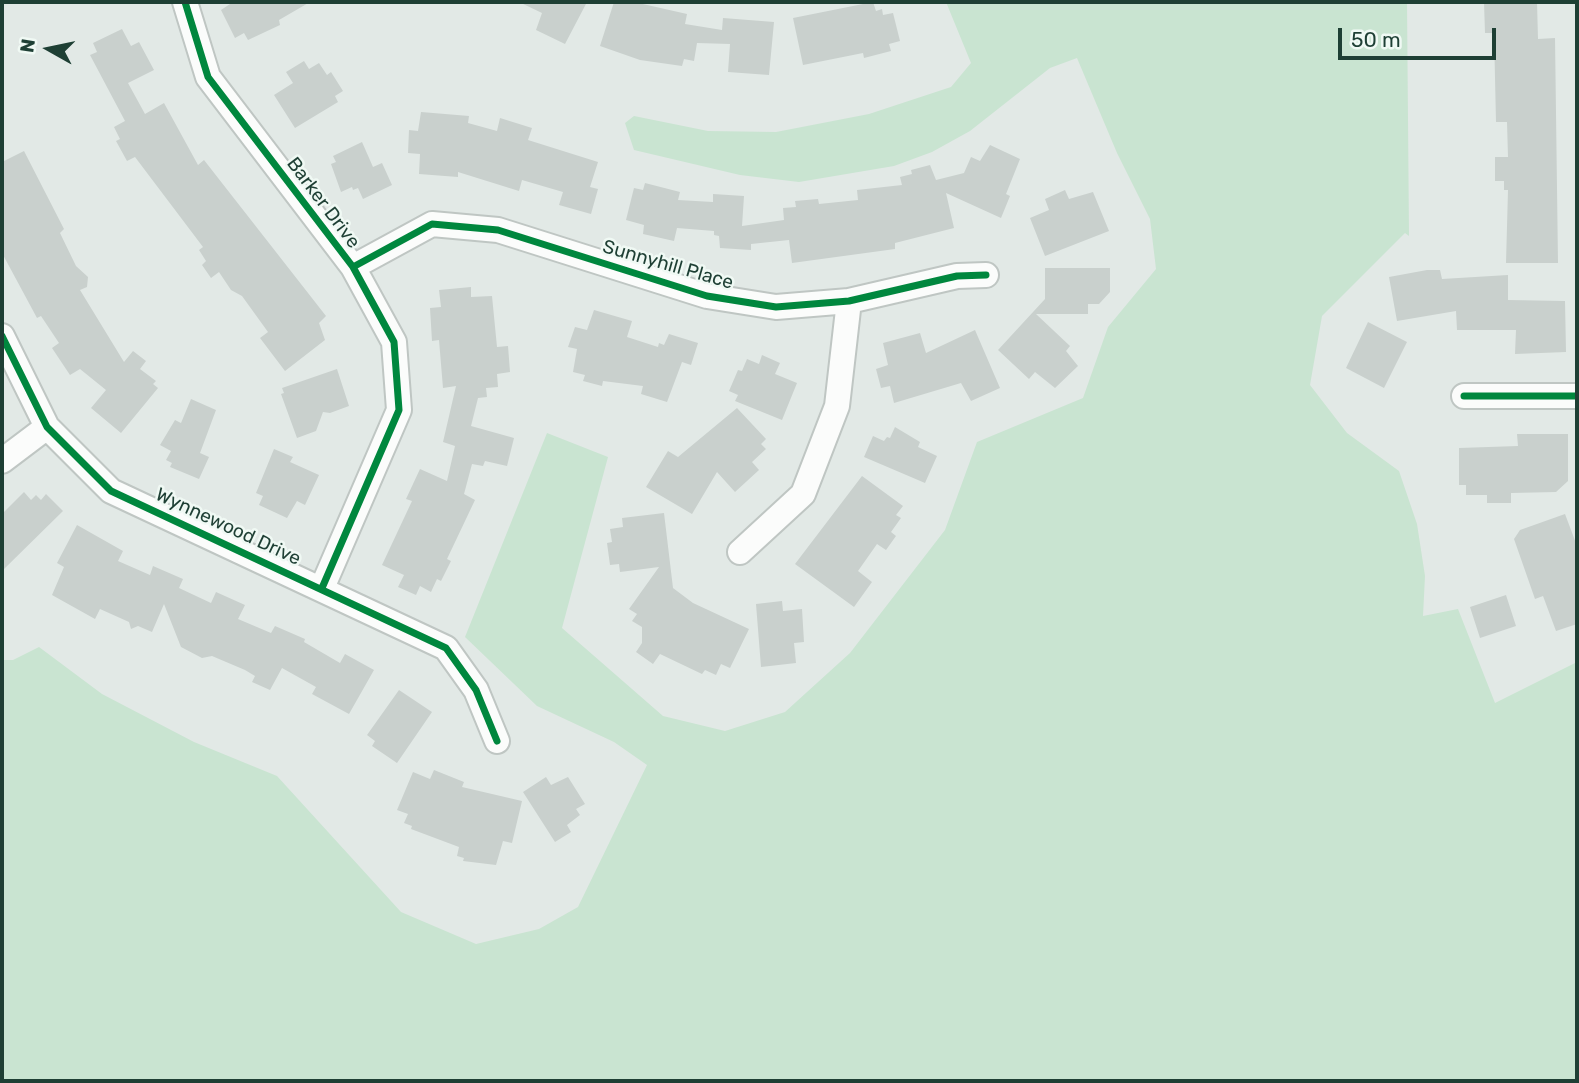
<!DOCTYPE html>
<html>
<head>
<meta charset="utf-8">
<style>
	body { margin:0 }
	#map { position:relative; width:1579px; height:1083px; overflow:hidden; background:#e2e9e6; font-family:Rubik,sans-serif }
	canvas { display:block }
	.frame { position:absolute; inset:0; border:4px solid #1e3f34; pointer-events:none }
	.north { position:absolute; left:14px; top:14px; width:70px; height:70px; -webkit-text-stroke:5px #f0f9f4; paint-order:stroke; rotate:279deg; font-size:19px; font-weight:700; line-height:28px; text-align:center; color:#1e3f34 }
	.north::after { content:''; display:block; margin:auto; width:24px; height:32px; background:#1e3f34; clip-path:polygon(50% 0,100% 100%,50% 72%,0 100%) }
	.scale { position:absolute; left:1338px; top:28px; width:158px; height:32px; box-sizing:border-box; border:4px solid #1e3f34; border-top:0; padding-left:9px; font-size:21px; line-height:24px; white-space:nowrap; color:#1e3f34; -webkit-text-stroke:5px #f0f9f4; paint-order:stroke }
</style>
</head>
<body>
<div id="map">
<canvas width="1579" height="1083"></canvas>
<div class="frame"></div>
<div class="north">N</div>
<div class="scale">50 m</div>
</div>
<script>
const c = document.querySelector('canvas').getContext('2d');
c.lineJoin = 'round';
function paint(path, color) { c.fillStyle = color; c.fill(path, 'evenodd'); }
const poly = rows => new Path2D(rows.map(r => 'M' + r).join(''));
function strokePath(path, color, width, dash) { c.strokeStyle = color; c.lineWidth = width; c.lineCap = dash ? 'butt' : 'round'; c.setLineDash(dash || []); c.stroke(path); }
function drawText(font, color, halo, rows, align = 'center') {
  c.font = font + ' Rubik,sans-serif'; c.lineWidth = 5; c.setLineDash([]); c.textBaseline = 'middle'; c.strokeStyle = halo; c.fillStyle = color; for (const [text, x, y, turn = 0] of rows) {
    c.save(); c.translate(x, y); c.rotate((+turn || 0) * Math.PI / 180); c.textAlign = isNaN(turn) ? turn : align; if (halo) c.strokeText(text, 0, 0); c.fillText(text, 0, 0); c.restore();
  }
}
paint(poly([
	[946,2,1407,2,1409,236,1405,233,1322,316,1310,385,1347,433,1399,471,1417,524,1425,576,1423,616,1458,609,1495,703,1577,662,1577,1081,2,1081,2,660,13,660,39,647,102,694,194,742,277,776,401,912,476,944,539,929,578,907,647,765,614,742,537,706,465,637,547,433,608,457,562,628,663,716,725,731,785,712,850,653,945,530,977,442,1083,398,1108,327,1156,269,1150,219,1117,153,1077,58,1050,68,970,131,932,152,894,166,799,182,740,175,634,150,625,123,634,116,708,131,776,132,869,114,951,87,971,63]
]), '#c9e4d1');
paint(poly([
	[233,2,310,2,279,20,280,25,248,40,244,33,235,38,221,10],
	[519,2,587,2,565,44,536,30,542,13],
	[614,2,634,2,687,14,685,24,722,30,723,18,774,22,769,75,728,72,730,44,697,43,694,61,684,59,682,66,640,60,600,46],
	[873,2,876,11,882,9,883,15,893,13,900,41,889,44,891,51,864,58,863,53,803,65,793,18],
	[1484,2,1537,2,1538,39,1555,38,1558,263,1506,263,1508,190,1504,190,1504,181,1495,181,1495,157,1508,157,1507,122,1496,122,1494,33,1485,33],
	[122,29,131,46,139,42,154,70,128,83,145,114,164,103,198,165,204,160,326,316,319,323,325,340,285,371,260,338,268,332,242,296,231,290,219,272,211,278,202,265,206,261,199,250,203,247,135,157,127,161,116,141,120,139,114,127,125,121,90,55,97,52,93,43],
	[304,61,309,69,319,63,327,75,331,72,343,91,335,96,338,102,295,128,274,95,293,83,286,72],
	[421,112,469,116,468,123,497,131,500,118,532,128,528,140,598,162,590,187,598,189,591,214,559,205,563,192,522,180,519,191,458,172,458,177,419,174,420,154,408,153,409,130,418,131],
	[362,142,373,167,382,163,392,185,363,199,358,188,353,190,352,187,341,192,331,164,336,162,333,156],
	[990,145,1020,159,1006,194,1010,196,1001,218,946,193,954,228,895,243,895,249,792,263,789,240,751,244,751,250,720,248,719,236,714,235,714,231,677,228,674,241,643,234,644,225,626,220,634,188,643,190,645,183,680,192,678,200,713,202,713,194,744,196,742,226,784,220,783,208,796,207,795,201,818,199,819,204,858,200,857,190,902,185,900,177,912,174,911,170,930,165,936,180,964,173,971,157,980,161],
	[24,151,64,229,60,233,76,266,88,277,87,287,80,290,124,362,133,351,146,361,140,369,156,381,153,384,158,388,121,433,91,408,106,390,80,369,70,375,52,348,59,343,41,316,37,318,2,253,2,162],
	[1065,190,1069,199,1093,192,1109,231,1045,256,1030,218,1049,210,1045,199],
	[1045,268,1110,268,1110,292,1099,304,1088,304,1088,314,1036,314,1070,346,1066,351,1078,366,1055,388,1035,372,1029,379,998,350,1045,299],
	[1427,270,1440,270,1442,279,1508,275,1508,300,1565,301,1566,352,1515,354,1516,330,1457,330,1456,311,1397,321,1389,277],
	[471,287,471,297,492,296,497,347,508,346,510,372,497,374,498,387,486,388,487,397,478,398,471,426,514,438,507,466,485,461,483,466,472,464,464,494,475,500,447,559,451,561,441,581,437,579,431,592,420,586,416,595,398,587,404,575,382,565,412,501,406,499,420,469,447,481,455,446,443,442,456,386,443,388,439,340,432,341,430,308,441,307,439,290],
	[594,310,632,321,627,337,658,347,659,343,664,345,669,334,698,343,691,365,682,362,667,402,641,394,643,386,603,381,602,386,583,381,585,375,573,372,577,349,568,347,575,327,587,330],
	[1368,322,1407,342,1384,388,1346,368],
	[975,330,1000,388,971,401,961,383,894,403,890,386,881,388,876,369,888,365,883,343,920,333,926,353],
	[762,355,780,363,775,374,797,383,782,420,735,401,738,395,729,391,738,370,742,371,747,359,759,364],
	[337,369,349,406,330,413,323,412,316,431,297,438,281,394,284,393,282,388],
	[191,399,216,410,200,453,209,457,199,479,170,467,172,463,166,460,171,451,160,445,175,420,181,423],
	[737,408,766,439,761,444,766,449,752,462,759,470,735,492,717,472,692,514,646,487,668,451,678,457],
	[895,427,920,442,918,447,937,456,925,483,864,457,873,436,884,441,887,437,890,438],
	[1517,434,1568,434,1568,481,1556,492,1511,493,1511,503,1487,503,1487,495,1466,495,1466,485,1459,485,1459,448,1518,446],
	[274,449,293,457,290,462,319,475,305,505,297,501,287,518,259,505,263,496,256,493],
	[862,476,903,506,896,515,901,518,891,532,896,536,886,550,877,544,858,571,872,582,854,607,795,564],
	[24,492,31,500,36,495,41,500,46,494,63,511,2,571,2,514],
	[664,513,673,588,693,603,749,629,730,668,721,664,716,675,705,670,702,674,660,654,653,664,636,652,642,643,642,627,632,621,637,614,629,609,659,567,620,572,619,564,610,565,607,543,612,542,610,529,623,527,622,518],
	[1565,514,1577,546,1577,624,1556,631,1543,596,1535,599,1514,539,1520,530],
	[77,525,123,551,118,561,150,575,153,566,183,579,179,588,211,603,216,592,245,605,238,619,271,633,275,626,305,639,304,642,340,663,345,654,374,670,349,714,312,694,316,687,282,668,270,690,252,682,255,676,245,670,212,656,202,658,181,647,164,604,152,632,138,626,131,629,129,622,100,609,95,619,52,595,64,567,57,563],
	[1506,595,1516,626,1480,638,1470,607],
	[782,601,783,611,802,609,804,642,794,643,796,663,761,667,756,604],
	[399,690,432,712,397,763,372,746,375,741,367,735],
	[434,770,464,782,462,787,522,801,512,843,503,841,496,865,463,861,464,858,457,856,459,847,411,829,412,826,404,823,408,814,397,810,413,772,430,779],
	[546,777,551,785,568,777,585,804,576,809,580,815,567,825,571,832,555,842,523,792]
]), '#c9d0cd');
const minor = poly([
	[185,2,208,77,353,267,394,342,399,410,322,588],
	[353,267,432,224,498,230,707,296,776,307,849,301,957,276,986,275],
	[2,336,47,427,111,491,446,648,476,690,497,741],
	[1464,396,1577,396],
	[2,461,47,427],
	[740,552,803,494,837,406,849,301]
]);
strokePath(minor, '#bfc6c3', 28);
strokePath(minor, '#fbfcfb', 24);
strokePath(poly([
	[185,2,208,77,353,267,394,342,399,410,322,588],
	[353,267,432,224,498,230,707,296,776,307,849,301,957,276,986,275],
	[2,336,47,427,111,491,446,648,476,690,497,741],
	[1464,396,1577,396]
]), '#00873e', 7);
drawText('19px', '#1e3f34', '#f0f9f4', [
	["Barker Drive",323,203,53],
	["Sunnyhill Place",668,265,16],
	["Wynnewood Drive",228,527,25]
]);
</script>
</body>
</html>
